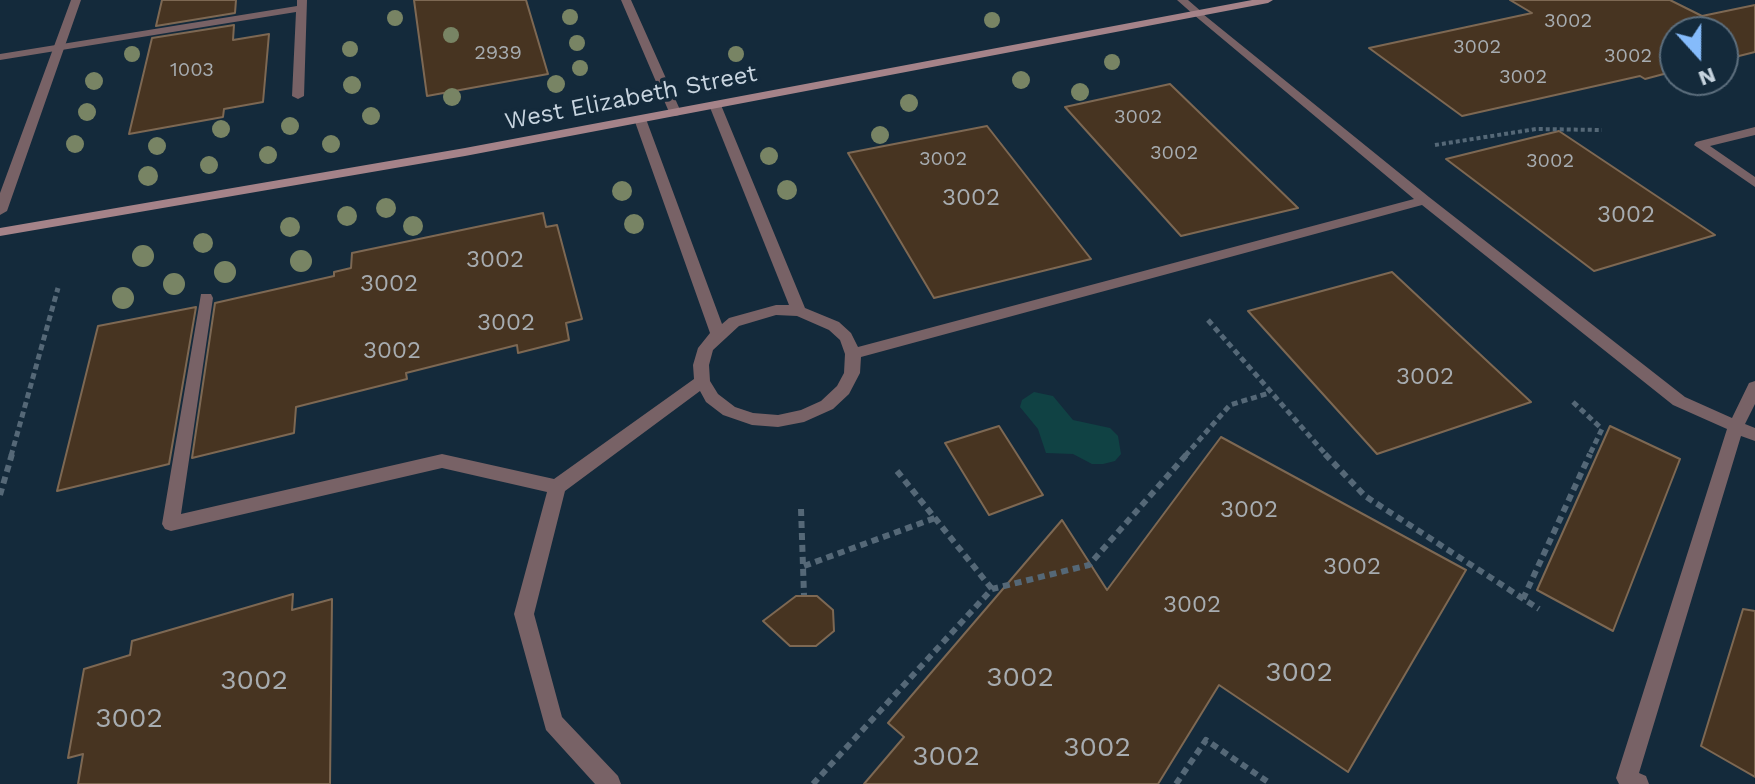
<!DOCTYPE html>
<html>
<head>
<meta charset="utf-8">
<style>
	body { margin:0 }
	#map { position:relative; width:1755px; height:784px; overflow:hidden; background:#142a3b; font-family:"Work Sans",sans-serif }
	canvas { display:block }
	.north { position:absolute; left:1659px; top:16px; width:80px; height:80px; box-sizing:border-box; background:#142a3b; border:2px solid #5c6e7d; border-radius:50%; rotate:159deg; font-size:22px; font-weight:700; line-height:32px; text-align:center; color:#c7d4df }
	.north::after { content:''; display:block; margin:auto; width:28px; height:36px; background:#85bbfb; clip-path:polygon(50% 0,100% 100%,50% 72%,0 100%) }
</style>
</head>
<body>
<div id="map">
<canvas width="1755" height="784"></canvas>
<div class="north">N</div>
</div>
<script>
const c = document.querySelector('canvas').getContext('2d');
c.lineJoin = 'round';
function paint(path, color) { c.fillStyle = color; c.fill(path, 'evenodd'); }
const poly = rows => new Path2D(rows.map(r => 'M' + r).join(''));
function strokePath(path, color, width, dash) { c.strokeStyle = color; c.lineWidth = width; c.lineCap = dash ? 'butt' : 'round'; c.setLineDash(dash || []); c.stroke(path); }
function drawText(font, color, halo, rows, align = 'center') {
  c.font = font + ' "Work Sans",sans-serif'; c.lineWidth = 7; c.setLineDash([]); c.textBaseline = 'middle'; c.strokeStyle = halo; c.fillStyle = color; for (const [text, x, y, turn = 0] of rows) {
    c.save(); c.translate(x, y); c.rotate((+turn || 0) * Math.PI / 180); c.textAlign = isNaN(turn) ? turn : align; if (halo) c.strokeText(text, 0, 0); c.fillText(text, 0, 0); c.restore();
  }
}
paint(poly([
	[1034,392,1053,396,1073,420,1110,428,1118,436,1121,454,1115,461,1103,464,1092,464,1073,454,1046,453,1038,429,1020,407,1022,400]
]), '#104244');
const building = poly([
	[162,0,236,0,235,13,156,26,162,0],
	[414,0,526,0,548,74,427,96,414,0],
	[1510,0,1670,0,1702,16,1755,5,1755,52,1723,60,1723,32,1675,32,1675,71,1645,79,1640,76,1462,116,1369,48,1532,13,1510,0],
	[234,25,233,40,269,34,263,102,224,109,223,117,129,134,152,38,234,25],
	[1170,84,1298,208,1181,236,1065,107,1170,84],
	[987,126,1091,259,934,298,848,153,987,126],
	[1559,131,1715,235,1594,271,1446,159,1559,131],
	[543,213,546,227,557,225,582,319,566,323,569,340,518,353,517,345,406,373,407,379,296,407,294,433,192,458,215,303,334,276,334,272,351,268,352,253,543,213],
	[1392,272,1531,402,1377,454,1248,311,1392,272],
	[196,307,169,464,57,491,98,326,196,307],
	[999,426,1043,495,989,515,945,443,999,426],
	[1610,426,1680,459,1613,631,1537,590,1610,426],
	[1221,437,1466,570,1348,772,1219,685,1158,784,864,784,904,737,888,723,1062,520,1107,590,1221,437],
	[293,594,292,610,332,599,330,784,78,784,83,754,68,758,84,669,130,655,132,641,293,594],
	[796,596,817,596,833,610,834,631,816,646,790,646,763,621,796,596],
	[1743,609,1755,611,1755,777,1701,746,1743,609]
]);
paint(building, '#473421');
strokePath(building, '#7d6853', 2);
strokePath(poly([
	[1435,145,1536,129,1602,130]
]), '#556877', 4, [4, 3]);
strokePath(poly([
	[1208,320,1327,456],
	[1573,402,1602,429,1589,456],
	[11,456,58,288],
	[1185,456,1230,405,1269,393]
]), '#556877', 5, [6, 4]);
strokePath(poly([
	[1325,454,1365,496,1539,609],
	[897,471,992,589],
	[0,495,12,454],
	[801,509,804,595],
	[804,566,935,518],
	[1523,599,1590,454],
	[813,784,992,589,1089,565,1187,454],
	[1176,784,1206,740,1271,784]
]), '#556877', 6, [7, 5]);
paint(poly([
	[297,0,307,0,304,96,298,99,292,96,296,12,0,60,0,54,297,6,297,0],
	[1198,10,1429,197,1685,397,1732,418,1749,383,1755,381,1755,404,1745,424,1755,428,1755,441,1741,436,1639,773,1646,776,1649,784,1619,784,1616,778,1727,429,1673,405,1422,205,861,357,860,373,849,394,833,409,804,422,778,427,752,425,723,415,706,402,700,391,565,491,534,614,562,717,618,776,621,784,595,784,546,730,514,614,547,492,442,468,171,531,165,529,162,524,201,294,211,294,213,298,181,514,442,454,554,479,694,379,693,365,698,348,710,333,634,119,636,116,644,116,646,119,722,324,729,318,776,305,789,305,709,105,715,101,721,105,805,308,839,322,851,333,858,347,1414,199,1194,15,1193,13,1198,10],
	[776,315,797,316,829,330,840,340,845,354,844,373,837,386,821,401,801,410,778,415,753,413,735,407,718,394,710,381,709,365,713,350,739,326,776,315],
	[1755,127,1755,135,1710,146,1755,177,1755,187,1694,145,1696,142,1755,127]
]), '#786266');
paint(poly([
	[71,0,81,0,7,211,0,215,0,193,71,0],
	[621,0,631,0,681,112,679,115,675,116,669,112,621,0],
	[1177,0,1188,0,1203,13,1194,15,1177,0]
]), '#786266');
paint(poly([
	[1252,0,1273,0,1268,3,465,156,0,236,0,228,465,148,1252,0]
]), '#a58389');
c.fillStyle = '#788464';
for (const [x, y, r] of [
	[570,17,8],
	[395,18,8],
	[992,20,8],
	[451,35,8],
	[577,43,8],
	[350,49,8],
	[132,54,8],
	[736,54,8],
	[1112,62,8],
	[580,68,8],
	[1021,80,9],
	[94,81,9],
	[556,84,9],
	[352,85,9],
	[1080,92,9],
	[452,97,9],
	[909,103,9],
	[87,112,9],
	[371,116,9],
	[290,126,9],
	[221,129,9],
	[880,135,9],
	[75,144,9],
	[331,144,9],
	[157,146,9],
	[268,155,9],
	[769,156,9],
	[209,165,9],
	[148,176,10],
	[787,190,10],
	[622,191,10],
	[386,208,10],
	[347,216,10],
	[634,224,10],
	[413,226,10],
	[290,227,10],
	[203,243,10],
	[143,256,11],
	[301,261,11],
	[225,272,11],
	[174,284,11],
	[123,298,11]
]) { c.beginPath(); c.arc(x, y, r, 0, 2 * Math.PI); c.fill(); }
drawText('20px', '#a7acb0', null, [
	["3002",1568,21],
	["3002",1477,47],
	["2939",498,53],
	["3002",1628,56],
	["1003",192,70],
	["3002",1523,77],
	["3002",1138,117],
	["3002",1174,153],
	["3002",943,159],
	["3002",1550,161]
]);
drawText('24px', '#c7d4df', '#142a3b', [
	["West Elizabeth Street",631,98,-11]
]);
drawText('24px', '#a7acb0', null, [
	["3002",971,198],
	["3002",1626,215],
	["3002",495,260],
	["3002",389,284],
	["3002",506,323],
	["3002",392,351],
	["3002",1425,377],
	["3002",1249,510],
	["3002",1352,567],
	["3002",1192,605]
]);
drawText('28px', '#a7acb0', null, [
	["3002",1299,673],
	["3002",1020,678],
	["3002",254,681],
	["3002",129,719],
	["3002",1097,748],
	["3002",946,757]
]);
</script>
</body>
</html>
